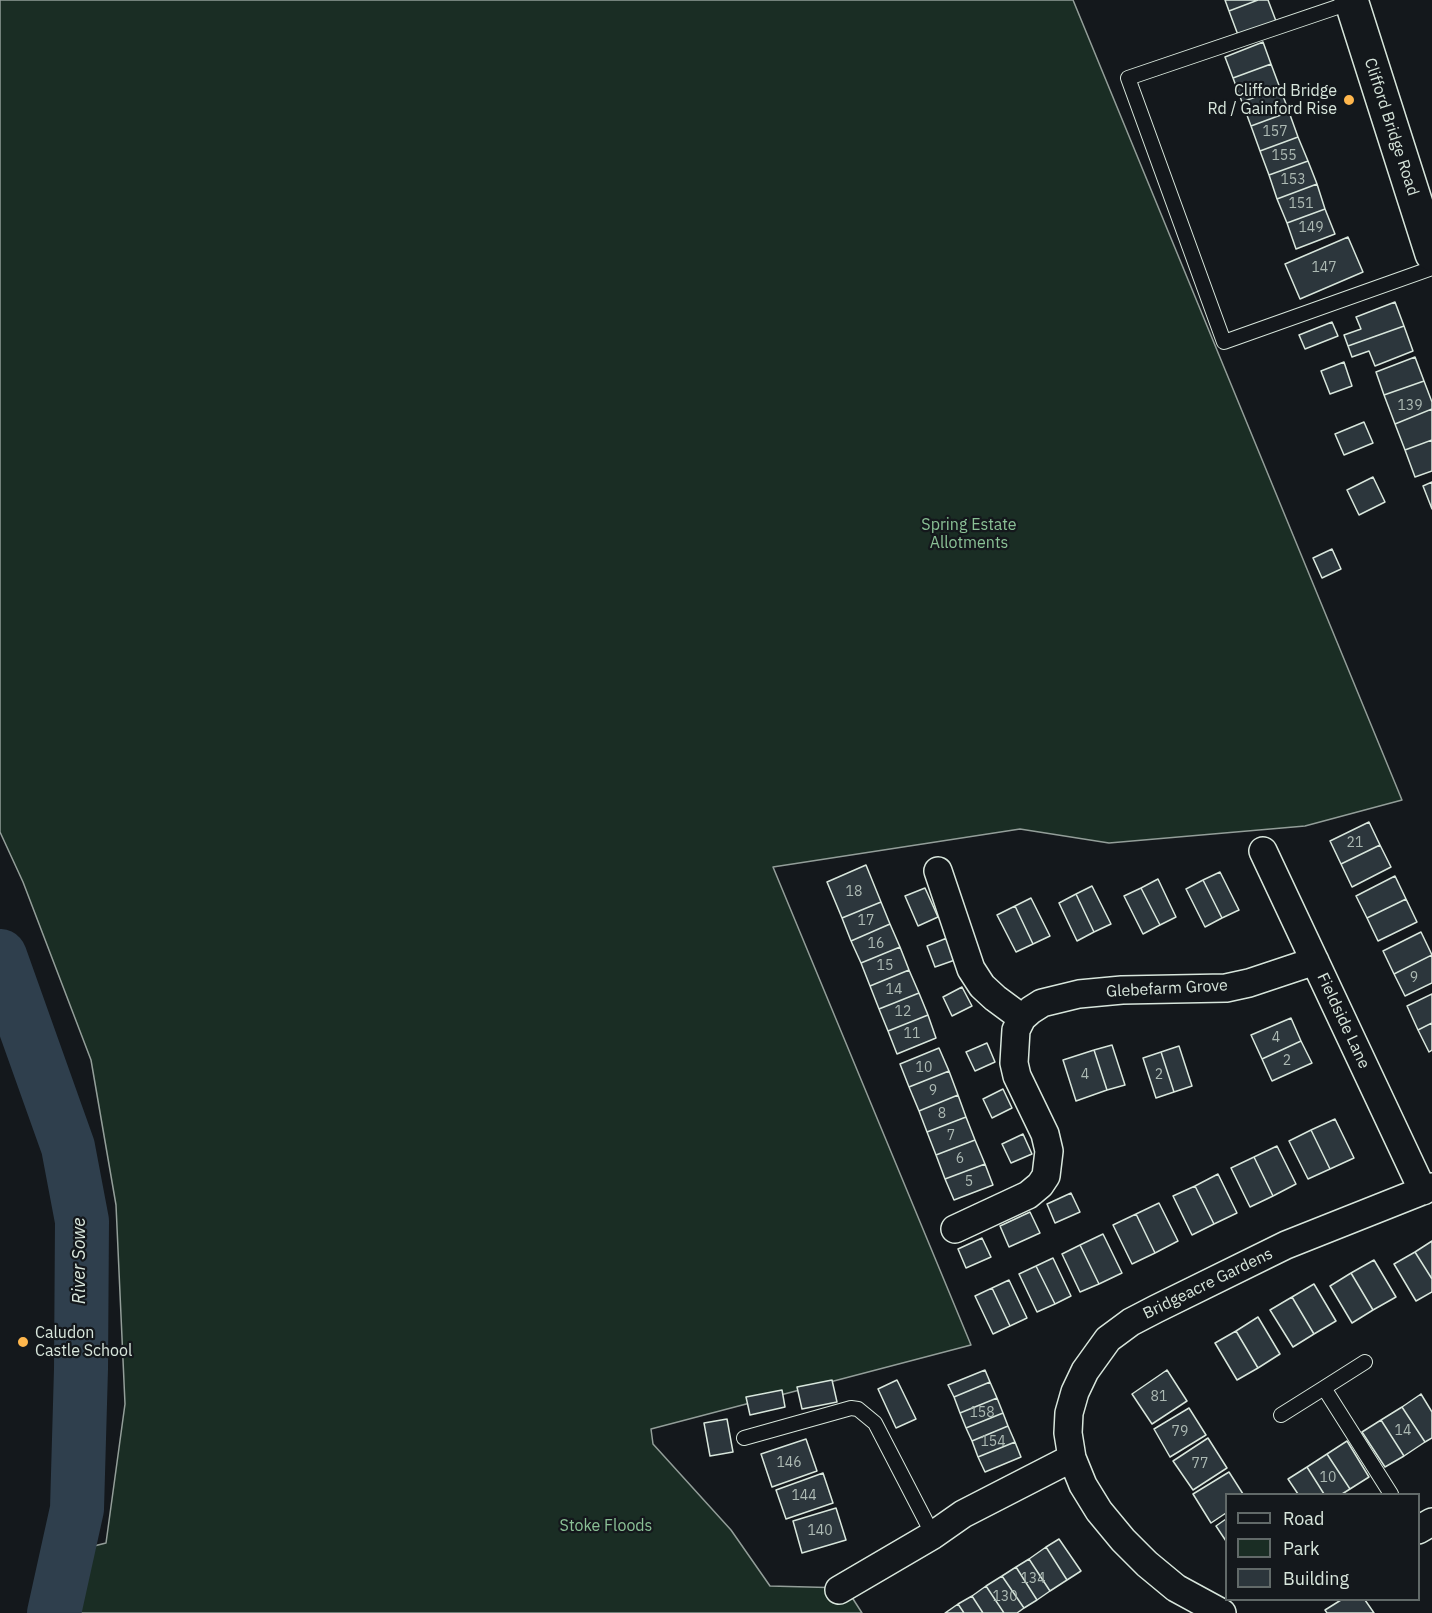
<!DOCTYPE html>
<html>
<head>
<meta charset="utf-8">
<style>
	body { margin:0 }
	#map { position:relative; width:1432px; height:1613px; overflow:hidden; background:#14181c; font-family:"IBM Plex Sans",sans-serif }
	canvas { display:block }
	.legend { position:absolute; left:1225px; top:1493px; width:195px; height:108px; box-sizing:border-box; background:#14181c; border:2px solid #626a69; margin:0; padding:8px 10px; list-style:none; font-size:18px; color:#d8e6dc }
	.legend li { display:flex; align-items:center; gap:12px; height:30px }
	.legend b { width:30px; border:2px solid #626a69 }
</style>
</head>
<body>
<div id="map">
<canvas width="1432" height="1613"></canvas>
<ul class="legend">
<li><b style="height:8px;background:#14181c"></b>Road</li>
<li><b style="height:16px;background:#1a2d24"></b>Park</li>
<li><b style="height:16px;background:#2c363c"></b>Building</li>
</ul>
</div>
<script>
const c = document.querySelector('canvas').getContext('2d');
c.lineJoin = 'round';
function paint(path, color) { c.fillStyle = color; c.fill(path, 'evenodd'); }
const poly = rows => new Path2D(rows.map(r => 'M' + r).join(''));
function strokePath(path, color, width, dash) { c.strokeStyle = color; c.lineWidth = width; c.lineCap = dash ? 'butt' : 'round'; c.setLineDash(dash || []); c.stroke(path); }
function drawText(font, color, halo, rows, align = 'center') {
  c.font = font + ' "IBM Plex Sans",sans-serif'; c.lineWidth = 4.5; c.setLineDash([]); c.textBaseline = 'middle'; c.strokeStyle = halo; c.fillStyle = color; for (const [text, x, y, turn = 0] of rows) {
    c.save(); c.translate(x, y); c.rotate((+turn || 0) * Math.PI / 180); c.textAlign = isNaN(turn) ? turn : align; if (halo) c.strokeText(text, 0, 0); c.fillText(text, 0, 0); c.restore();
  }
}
const green = poly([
	[0,0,1073,0,1402,800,1305,826,1109,843,1020,829,773,867,971,1345,651,1429,653,1444,731,1530,770,1586,846,1588,862,1613,69,1613,82,1549,106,1543,125,1404,116,1205,91,1060,23,882,0,832,0,0]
]);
paint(green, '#1a2d24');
strokePath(green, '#939e99', 1.5);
strokePath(poly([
	[0,956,68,1147,82,1221,81,1369,77,1509,54,1613]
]), '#2f3f4d', 54);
const building = poly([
	[1225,0,1258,0,1229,11,1225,0],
	[1258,0,1268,0,1276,21,1238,35,1229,11,1258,0],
	[1263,42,1271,64,1233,78,1225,57,1263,42],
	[1271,64,1280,88,1242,102,1233,78,1271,64],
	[1280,88,1289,112,1251,126,1242,102,1280,88],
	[1289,112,1298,137,1260,151,1251,126,1289,112],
	[1298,137,1308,161,1269,175,1260,151,1298,137],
	[1308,161,1317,184,1277,199,1269,175,1308,161],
	[1317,184,1325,209,1287,223,1277,199,1317,184],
	[1325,209,1335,234,1296,249,1287,223,1325,209],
	[1348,237,1363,272,1300,299,1285,264,1348,237],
	[1395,302,1404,326,1348,346,1344,335,1361,329,1356,317,1395,302],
	[1332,322,1338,336,1305,349,1299,335,1332,322],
	[1404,326,1413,351,1375,366,1369,351,1352,357,1348,346,1404,326],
	[1415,357,1424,381,1384,395,1376,372,1415,357],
	[1344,362,1352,386,1330,394,1321,371,1344,362],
	[1424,381,1432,402,1432,409,1395,424,1384,395,1424,381],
	[1432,409,1432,440,1405,450,1395,424,1432,409],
	[1364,422,1373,443,1344,455,1335,434,1364,422],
	[1432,440,1432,471,1415,477,1405,450,1432,440],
	[1373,477,1385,502,1359,515,1347,490,1373,477],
	[1432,482,1432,509,1423,486,1432,482],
	[1332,549,1341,569,1322,578,1313,558,1332,549],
	[1369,822,1380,845,1341,864,1330,841,1369,822],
	[1380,845,1391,867,1352,887,1341,864,1380,845],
	[866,865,881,902,842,918,827,882,866,865],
	[1220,872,1239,910,1222,918,1203,880,1220,872],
	[1395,876,1406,899,1367,918,1356,896,1395,876],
	[1158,879,1176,917,1160,925,1141,888,1158,879],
	[1203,880,1222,918,1205,927,1186,889,1203,880],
	[1092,886,1111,924,1094,932,1076,894,1092,886],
	[925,888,938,917,918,926,905,896,925,888],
	[1141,888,1160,925,1143,934,1124,896,1141,888],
	[1076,894,1094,932,1077,941,1059,903,1076,894],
	[1031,898,1050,936,1033,944,1015,906,1031,898],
	[1406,899,1417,922,1378,941,1367,918,1406,899],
	[881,902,890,924,851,941,842,918,881,902],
	[1015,906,1033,944,1016,952,997,915,1015,906],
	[890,924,900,947,861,963,851,941,890,924],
	[1421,932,1432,955,1394,974,1383,951,1421,932],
	[947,938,955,960,935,967,927,946,947,938],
	[900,947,909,970,870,986,861,963,900,947],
	[1432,955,1432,983,1405,996,1394,974,1432,955],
	[909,970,919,993,879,1009,870,986,909,970],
	[962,987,972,1006,952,1016,943,997,962,987],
	[919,993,928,1015,888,1031,879,1009,919,993],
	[1432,994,1432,1023,1418,1030,1407,1006,1432,994],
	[928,1015,936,1038,897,1054,888,1031,928,1015],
	[1291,1018,1301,1041,1262,1059,1251,1035,1291,1018],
	[1432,1023,1432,1050,1429,1052,1418,1030,1432,1023],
	[1301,1041,1312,1063,1272,1081,1262,1059,1301,1041],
	[987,1043,995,1062,975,1071,966,1052,987,1043],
	[1112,1045,1125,1085,1107,1090,1094,1050,1112,1045],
	[1179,1046,1192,1086,1174,1092,1161,1052,1179,1046],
	[939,1048,949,1071,909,1087,900,1064,939,1048],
	[1094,1050,1107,1090,1076,1101,1063,1060,1094,1050],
	[1161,1052,1174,1092,1156,1098,1143,1058,1161,1052],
	[949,1071,958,1095,919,1111,909,1087,949,1071],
	[1003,1089,1012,1108,992,1118,983,1099,1003,1089],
	[958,1095,966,1117,927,1132,919,1111,958,1095],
	[966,1117,975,1140,936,1155,927,1132,966,1117],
	[1335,1119,1354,1158,1330,1169,1311,1130,1335,1119],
	[1311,1130,1330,1169,1308,1179,1289,1141,1311,1130],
	[1023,1134,1032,1154,1011,1163,1002,1144,1023,1134],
	[975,1140,985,1164,945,1179,936,1155,975,1140],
	[1277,1146,1296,1184,1273,1196,1254,1157,1277,1146],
	[1254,1157,1273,1196,1250,1207,1231,1168,1254,1157],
	[985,1164,993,1185,954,1200,945,1179,985,1164],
	[1218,1174,1237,1213,1214,1224,1195,1186,1218,1174],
	[1195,1186,1214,1224,1192,1235,1173,1196,1195,1186],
	[1071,1193,1080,1212,1055,1223,1047,1204,1071,1193],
	[1159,1203,1178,1241,1155,1253,1136,1214,1159,1203],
	[1030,1212,1040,1233,1009,1247,1000,1226,1030,1212],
	[1136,1214,1155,1253,1132,1264,1113,1225,1136,1214],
	[1103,1234,1122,1273,1099,1284,1080,1245,1103,1234],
	[982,1238,991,1257,966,1268,958,1249,982,1238],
	[1432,1241,1432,1279,1415,1252,1432,1241],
	[1080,1245,1099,1284,1080,1292,1062,1254,1080,1245],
	[1415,1252,1432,1279,1432,1292,1416,1301,1394,1264,1415,1252],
	[1053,1258,1071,1296,1055,1304,1036,1266,1053,1258],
	[1374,1260,1396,1297,1373,1310,1351,1273,1374,1260],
	[1036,1266,1055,1304,1037,1312,1019,1274,1036,1266],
	[1351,1273,1373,1310,1352,1323,1330,1286,1351,1273],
	[1009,1280,1027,1318,1010,1326,992,1288,1009,1280],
	[1314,1284,1336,1321,1314,1334,1292,1297,1314,1284],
	[992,1288,1010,1326,993,1334,975,1296,992,1288],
	[1292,1297,1314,1334,1293,1347,1270,1310,1292,1297],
	[1258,1317,1280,1354,1258,1368,1236,1331,1258,1317],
	[1236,1331,1258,1368,1237,1380,1215,1343,1236,1331],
	[985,1370,990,1382,954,1397,948,1385,985,1370],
	[1167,1370,1187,1401,1152,1424,1132,1394,1167,1370],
	[832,1380,837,1402,802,1409,797,1387,832,1380],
	[897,1380,916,1419,896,1428,878,1389,897,1380],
	[990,1382,997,1398,960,1413,954,1397,990,1382],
	[782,1390,785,1407,750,1415,746,1397,782,1390],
	[1421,1394,1432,1412,1432,1438,1425,1442,1402,1407,1421,1394],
	[997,1398,1003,1413,966,1428,960,1413,997,1398],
	[1402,1407,1425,1442,1404,1456,1381,1420,1402,1407],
	[1189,1408,1206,1435,1170,1457,1154,1429,1189,1408],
	[1003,1413,1008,1426,972,1441,966,1428,1003,1413],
	[727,1419,733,1452,710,1456,704,1423,727,1419],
	[1381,1420,1404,1456,1385,1467,1362,1432,1381,1420],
	[1008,1426,1015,1442,978,1457,972,1441,1008,1426],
	[1208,1438,1227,1468,1193,1490,1173,1461,1208,1438],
	[806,1439,817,1471,772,1487,761,1454,806,1439],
	[1347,1441,1369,1477,1350,1489,1327,1454,1347,1441],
	[1015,1442,1021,1457,985,1472,978,1457,1015,1442],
	[1327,1454,1350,1489,1342,1494,1324,1494,1307,1467,1327,1454],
	[1307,1467,1324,1494,1298,1494,1288,1479,1307,1467],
	[1229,1472,1243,1494,1226,1494,1226,1513,1211,1523,1193,1494,1229,1472],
	[823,1473,833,1503,786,1519,776,1490,823,1473],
	[836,1508,846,1540,802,1553,793,1521,836,1508],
	[1226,1519,1226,1541,1216,1526,1226,1519],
	[1059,1539,1081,1571,1067,1580,1046,1547,1059,1539],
	[1046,1547,1067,1580,1050,1591,1029,1559,1046,1547],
	[1029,1559,1050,1591,1037,1600,1016,1567,1029,1559],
	[1016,1567,1037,1600,1024,1608,1002,1576,1016,1567],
	[1002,1576,1024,1608,1017,1613,1004,1613,986,1586,1002,1576],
	[986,1586,1004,1613,983,1613,972,1596,986,1586],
	[972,1596,983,1613,964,1613,958,1604,972,1596],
	[1341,1600,1365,1600,1374,1613,1327,1613,1325,1610,1341,1600],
	[958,1604,964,1613,945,1613,958,1604]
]);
paint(building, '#2c363c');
strokePath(building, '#d8e6dc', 1.5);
const lane = poly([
	[1352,2,1128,78,1224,342,1432,268],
	[1365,1362,1324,1388,1391,1494],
	[1281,1415,1324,1388],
	[744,1438,851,1408,858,1409,875,1423,933,1535]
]);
const street = poly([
	[1263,851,1423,1191],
	[938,871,971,969,982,986,995,998,1022,1018],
	[955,1229,1028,1195,1040,1185,1046,1176,1049,1151,1045,1134,1017,1076,1014,1063,1016,1030,1022,1018,1031,1010,1042,1003,1079,994,1122,990,1226,988,1249,983,1315,961],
	[1418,1530,1432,1522],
	[839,1590,933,1535,963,1514,1072,1458],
	[1222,1613,1176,1588,1147,1564,1123,1540,1099,1511,1083,1485,1072,1458,1068,1433,1069,1413,1075,1392,1085,1371,1108,1339,1131,1322,1156,1309,1286,1245,1432,1187]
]);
const secondary = poly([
	[1351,0,1432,254]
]);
strokePath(lane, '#d8e6dc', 16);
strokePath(street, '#d8e6dc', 30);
strokePath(secondary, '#d8e6dc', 36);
strokePath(lane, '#14181c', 14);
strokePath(street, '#14181c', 27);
strokePath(secondary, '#14181c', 33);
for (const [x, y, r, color] of [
	[1349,100,6,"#ffb74d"],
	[23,1342,6,"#ffb74d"]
]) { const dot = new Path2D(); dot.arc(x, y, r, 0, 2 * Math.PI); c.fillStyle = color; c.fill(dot); strokePath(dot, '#14181c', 2); }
drawText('14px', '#adbab4', null, [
	["157",1275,132],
	["155",1284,156],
	["153",1293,180],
	["151",1301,204],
	["149",1311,228],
	["147",1324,268],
	["139",1410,406],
	["21",1355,843],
	["18",854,892],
	["17",866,921],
	["16",876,944],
	["15",885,966],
	["9",1414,978],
	["14",894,990],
	["12",903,1012],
	["11",912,1034],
	["4",1276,1038],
	["2",1287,1061],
	["10",924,1068],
	["4",1085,1075],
	["2",1159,1075],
	["9",933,1091],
	["8",942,1114],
	["7",951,1136],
	["6",960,1159],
	["5",969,1182],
	["81",1159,1397],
	["158",982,1413],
	["14",1403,1431],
	["79",1180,1432],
	["154",993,1442],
	["146",789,1463],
	["77",1200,1464],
	["10",1328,1478],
	["144",804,1496],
	["140",820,1531],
	["134",1033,1579],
	["130",1005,1597]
]);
drawText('16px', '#d8e6dc', '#14181c', [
	["Clifford Bridge",1337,91],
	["Rd / Gainford Rise",1337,109],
	["Caludon",35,1333,"left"],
	["Castle School",35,1351,"left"]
], 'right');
drawText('16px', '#d8e6dc', '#14181c', [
	["Clifford Bridge Road",1391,127,72],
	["Glebefarm Grove",1167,989,-3],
	["Fieldside Lane",1343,1021,65],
	["Bridgeacre Gardens",1208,1284,-26]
]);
drawText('16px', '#8ac095', '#14181c', [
	["Spring Estate",969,525],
	["Allotments",969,543],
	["Stoke Floods",606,1526]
]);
drawText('italic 18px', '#d8e6dc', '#14181c', [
	["River Sowe",80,1261,-90]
]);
</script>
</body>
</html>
